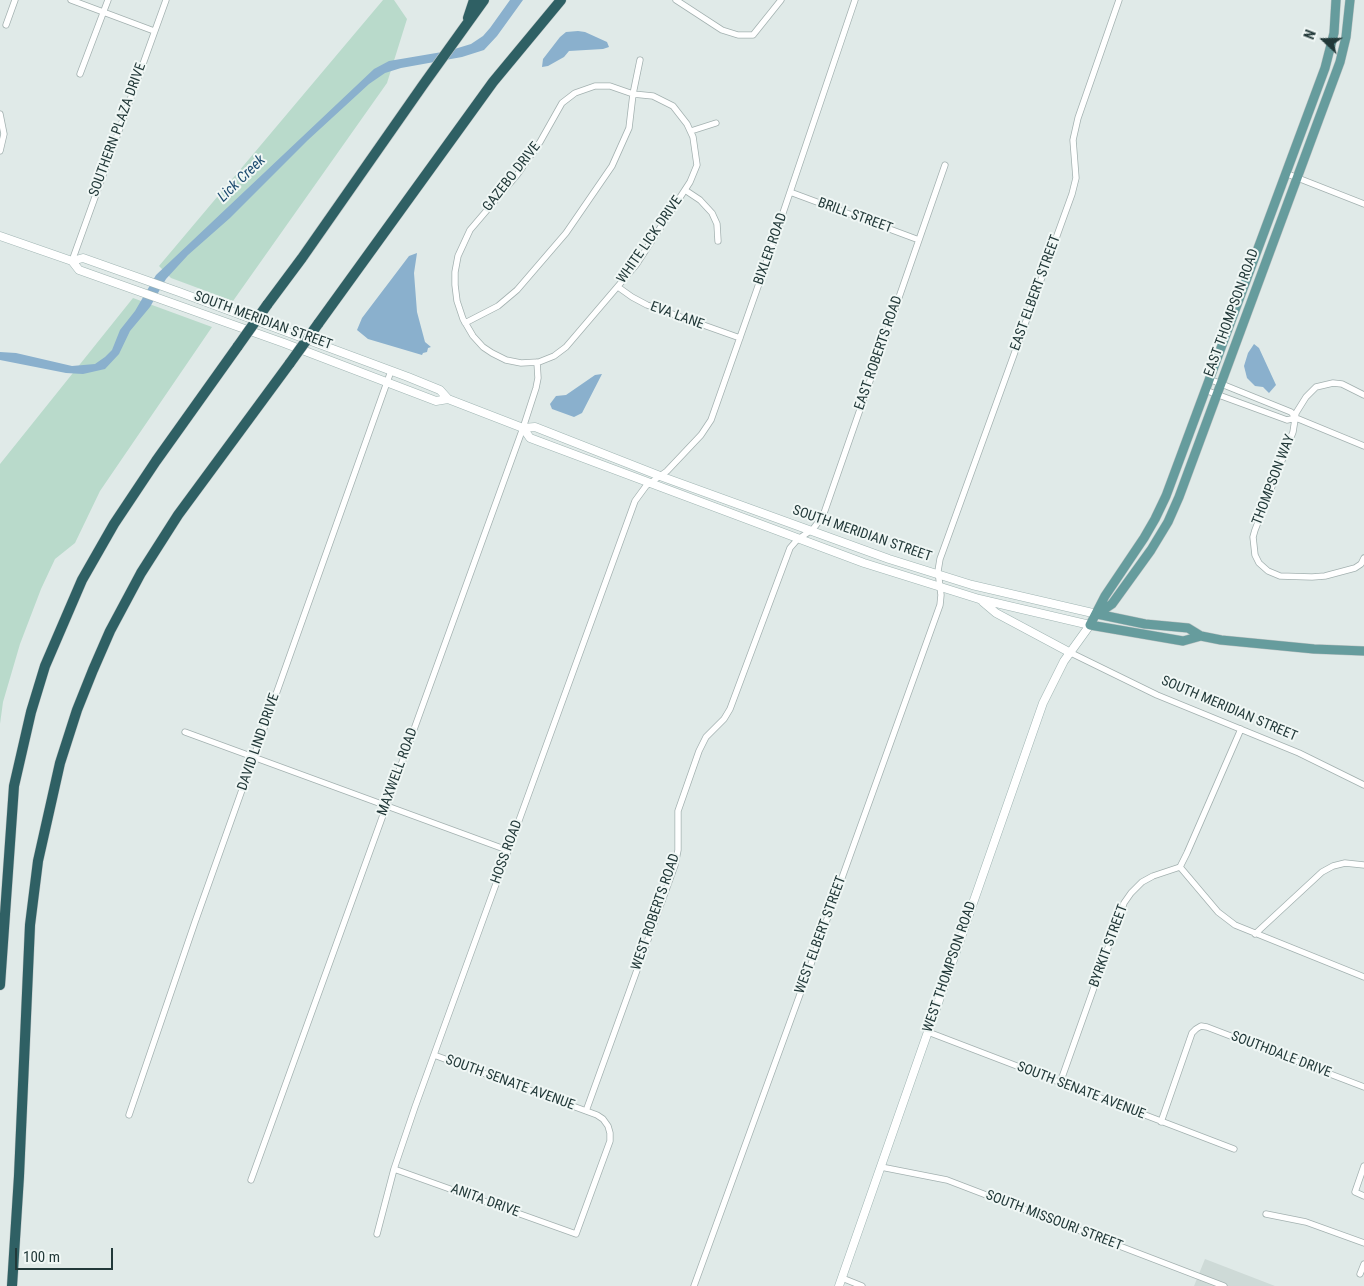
<!DOCTYPE html>
<html>
<head>
<meta charset="utf-8">
<style>
	body { margin:0 }
	#map { position:relative; width:1364px; height:1286px; overflow:hidden; background:#e0eae8; font-family:"Roboto Condensed",sans-serif }
	canvas { display:block }
	.north { position:absolute; left:1299px; top:15px; width:50px; height:50px; -webkit-text-stroke:4px #f0f7f5; paint-order:stroke; rotate:291deg; font-size:14px; font-weight:700; line-height:20px; text-align:center; color:#223939 }
	.north::after { content:''; display:block; margin:auto; width:18px; height:22px; background:#223939; clip-path:polygon(50% 0,100% 100%,50% 72%,0 100%) }
	.scale { position:absolute; left:15px; top:1248px; width:98px; height:22px; box-sizing:border-box; border:2px solid #223939; border-top:0; padding-left:6px; font-size:15px; line-height:18px; white-space:nowrap; color:#223939; -webkit-text-stroke:4px #f0f7f5; paint-order:stroke }
</style>
</head>
<body>
<div id="map">
<canvas width="1364" height="1286"></canvas>
<div class="north">N</div>
<div class="scale">100 m</div>
</div>
<script>
const c = document.querySelector('canvas').getContext('2d');
c.lineJoin = 'round';
function paint(path, color) { c.fillStyle = color; c.fill(path, 'evenodd'); }
const poly = rows => new Path2D(rows.map(r => 'M' + r).join(''));
function strokePath(path, color, width, dash) { c.strokeStyle = color; c.lineWidth = width; c.lineCap = dash ? 'butt' : 'round'; c.setLineDash(dash || []); c.stroke(path); }
function drawText(font, color, halo, rows, align = 'center') {
  c.font = font + ' "Roboto Condensed",sans-serif'; c.lineWidth = 4; c.setLineDash([]); c.textBaseline = 'middle'; c.strokeStyle = halo; c.fillStyle = color; for (const [text, x, y, turn = 0] of rows) {
    c.save(); c.translate(x, y); c.rotate((+turn || 0) * Math.PI / 180); c.textAlign = isNaN(turn) ? turn : align; if (halo) c.strokeText(text, 0, 0); c.fillText(text, 0, 0); c.restore();
  }
}
paint(poly([
	[1205,1259,1275,1286,1194,1286]
]), '#cedad7');
paint(poly([
	[383,0,394,0,407,19,387,83,233,301,171,278,159,266],
	[133,298,212,327,100,491,75,543,55,559,41,589,20,644,3,702,0,724,0,464]
]), '#b9dacb');
paint(poly([
	[510,0,523,0,497,36,484,50,462,57,401,68,385,73,369,84,308,140,230,218,188,255,166,279,150,307,130,331,119,354,105,369,83,374,66,373,0,360,0,352,16,353,72,366,95,364,105,357,112,350,120,330,135,311,156,275,374,69,389,61,448,51,471,44,483,36,490,28],
	[578,31,585,32,607,42,609,47,603,49,569,51,564,57,548,66,542,67,543,59,560,37,566,32],
	[417,253,414,273,417,312,425,342,431,347,428,348,427,352,423,353,422,355,368,339,357,330,362,318,409,256],
	[1254,344,1259,348,1276,385,1269,393,1263,387,1255,386,1247,378,1244,366,1248,353],
	[602,374,582,413,574,417,552,409,550,404,556,396,566,395,595,375]
]), '#8ab0cd');
const street = poly([
	[71,0,154,31],
	[676,0,722,30,738,35,753,35,781,0],
	[6,25,15,0],
	[80,74,108,0],
	[595,86,610,86,633,94,653,96,673,106,687,124,693,137,697,165,690,182,636,265,566,347,554,356,539,362,521,363,506,360,492,353,483,347,473,336,463,319,457,301,455,285,455,272,458,256,470,230,517,175,540,142,562,103,575,93,595,86],
	[0,114,4,134,0,151],
	[691,131,716,123],
	[1285,173,1364,204],
	[685,190,700,200,712,213,717,224,718,241],
	[790,192,919,240],
	[72,261,166,0],
	[618,287,632,297,647,305,740,338],
	[465,323,498,306,517,290,566,233,612,166,629,128,633,94,640,60],
	[1209,379,1291,412,1296,418],
	[1205,390,1287,420,1296,418,1364,446],
	[1364,395,1342,384,1333,383,1316,387,1306,397,1296,413,1293,432,1255,530,1253,537,1255,555,1259,563,1268,571,1280,576,1312,577,1325,576,1355,568,1361,564,1364,558],
	[1069,652,1157,695,1299,753,1364,785],
	[185,732,507,850],
	[1180,867,1218,912,1235,925,1364,977],
	[1255,934,1322,872,1333,866,1345,863,1364,865],
	[928,1032,1234,1149],
	[1060,1083,1124,903,1131,893,1142,882,1153,876,1180,867,1187,853,1241,729],
	[586,1111,675,865,678,850,678,811,699,751,706,737,724,719,730,709,790,548,797,540,813,529,823,516,945,165],
	[129,1115,195,922,391,371],
	[1161,1122,1192,1033,1196,1029,1201,1026,1207,1027,1364,1087],
	[1364,1166,1355,1192,1364,1196],
	[881,1167,947,1180,1224,1286],
	[394,1169,576,1234,610,1141,610,1133,608,1126,603,1119,597,1115,434,1055],
	[251,1180,523,428,536,388,538,378,537,362],
	[1266,1214,1306,1222,1364,1243],
	[377,1234,394,1169,415,1107,635,501,646,486,667,471,701,435,711,420,762,275,855,0],
	[1360,1274,1364,1264],
	[842,1278,862,1286],
	[694,1286,811,964,940,605,941,595,938,571,940,559,1072,194,1076,178,1073,140,1078,118,1119,0]
]);
const secondary = poly([
	[0,236,72,261,83,258,179,292,408,377,440,390,448,399,523,428,535,427,660,476,889,559,972,585,1097,614],
	[72,261,79,270,284,343,436,401,448,399],
	[523,428,530,438,864,563,979,599,1090,625,1064,661,1043,703,839,1286],
	[983,602,996,613,1069,652]
]);
const primary = poly([
	[1097,614,1112,604,1151,550,1168,522,1179,497,1340,62,1346,37,1350,0],
	[1097,614,1145,624,1188,628,1201,636,1221,640,1314,649,1364,651],
	[1201,636,1183,641,1090,625,1105,596,1144,538,1155,519,1166,496,1325,68,1334,33,1336,0]
]);
const highway = poly([
	[468,18,474,0],
	[267,305,302,258,423,85,484,0],
	[318,324,493,82,561,0],
	[0,985,14,786,31,712,45,666,82,580,114,524,156,461,238,346],
	[12,1286,19,1176,30,925,38,861,60,763,77,710,93,670,110,631,141,573,178,515,290,363]
]);
strokePath(street, '#a3b1b0', 7);
strokePath(secondary, '#a0b5b3', 9);
strokePath(primary, '#bdc4c4', 10);
strokePath(highway, '#bdc4c4', 11);
strokePath(street, '#fff', 5.5);
strokePath(secondary, '#fff', 8);
strokePath(primary, '#669c9d', 9);
strokePath(highway, '#2f6064', 10);
const highwayBridge = poly([
	[238,346,267,305],
	[290,363,318,324]
]);
strokePath(highwayBridge, '#bdc4c4', 11, []);
strokePath(highwayBridge, '#2f6064', 10);
drawText('14px', '#223939', '#f0f7f5', [
	["SOUTHERN PLAZA DRIVE",118,130,-70],
	["GAZEBO DRIVE",512,177,-52],
	["BRILL STREET",855,216,20],
	["WHITE LICK DRIVE",650,240,-55],
	["BIXLER ROAD",771,249,-71],
	["EAST ELBERT STREET",1036,293,-70],
	["EAST THOMPSON ROAD",1232,313,-70],
	["EVA LANE",677,316,20],
	["SOUTH MERIDIAN STREET",263,321,20],
	["EAST ROBERTS ROAD",879,353,-71],
	["THOMPSON WAY",1274,480,-69],
	["SOUTH MERIDIAN STREET",862,534,19],
	["SOUTH MERIDIAN STREET",1229,709,23],
	["DAVID LIND DRIVE",259,742,-71],
	["MAXWELL ROAD",398,772,-70],
	["HOSS ROAD",507,852,-70],
	["WEST ROBERTS ROAD",656,912,-71],
	["WEST ELBERT STREET",821,935,-70],
	["BYRKIT STREET",1109,946,-70],
	["WEST THOMPSON ROAD",950,967,-71],
	["SOUTHDALE DRIVE",1281,1055,21],
	["SOUTH SENATE AVENUE",510,1083,20],
	["SOUTH SENATE AVENUE",1081,1091,21],
	["ANITA DRIVE",485,1201,20],
	["SOUTH MISSOURI STREET",1054,1221,21]
]);
drawText('italic 15px', '#1f4d71', '#f0f7f5', [
	["Lick Creek",242,179,-44]
]);
</script>
</body>
</html>
